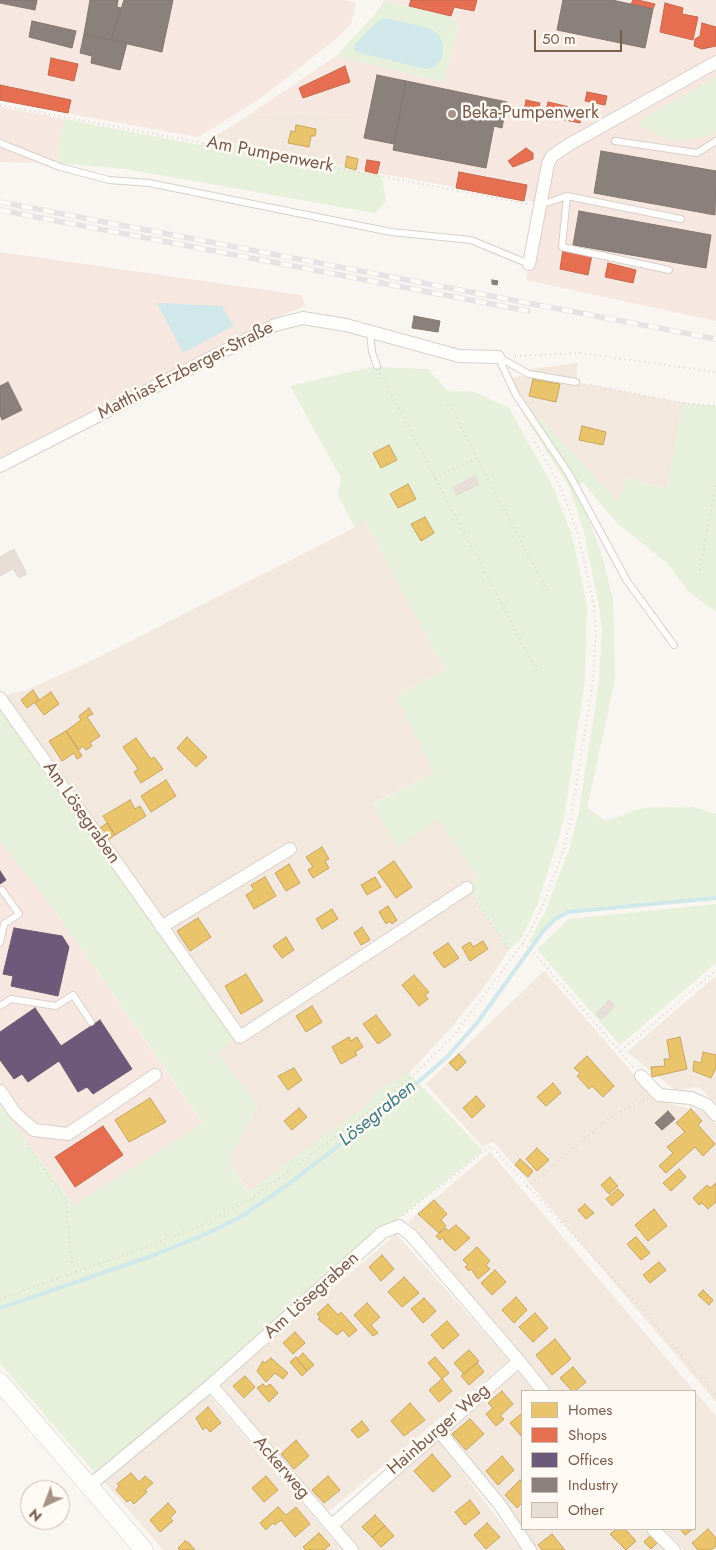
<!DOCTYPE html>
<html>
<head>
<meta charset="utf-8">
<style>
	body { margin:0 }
	#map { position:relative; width:716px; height:1550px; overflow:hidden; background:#f9f5f0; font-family:Jost,sans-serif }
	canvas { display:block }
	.legend { position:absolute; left:521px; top:1390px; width:175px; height:140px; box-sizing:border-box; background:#fffaf3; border:1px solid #cabbb1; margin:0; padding:6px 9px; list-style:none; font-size:15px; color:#7a5c4d }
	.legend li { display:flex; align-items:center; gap:10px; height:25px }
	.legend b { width:25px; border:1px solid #cabbb1 }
	.north { position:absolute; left:20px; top:1480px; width:50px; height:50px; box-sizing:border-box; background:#fffaf3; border:1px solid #cabbb1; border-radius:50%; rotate:223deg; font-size:14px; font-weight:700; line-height:20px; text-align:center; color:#7a5c4d }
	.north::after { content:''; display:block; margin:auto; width:18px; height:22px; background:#a69286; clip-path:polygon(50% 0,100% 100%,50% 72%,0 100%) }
	.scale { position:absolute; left:534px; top:30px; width:88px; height:22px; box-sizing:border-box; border:2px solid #7a5c4d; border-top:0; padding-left:6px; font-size:15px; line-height:18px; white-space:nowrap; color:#7a5c4d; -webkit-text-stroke:4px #fffaf3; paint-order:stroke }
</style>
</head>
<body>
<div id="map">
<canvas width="716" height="1550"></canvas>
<ul class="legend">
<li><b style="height:14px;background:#e9c46a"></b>Homes</li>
<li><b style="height:14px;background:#e76f51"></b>Shops</li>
<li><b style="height:14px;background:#6d597a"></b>Offices</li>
<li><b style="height:14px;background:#8a817c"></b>Industry</li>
<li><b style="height:14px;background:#e6ded7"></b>Other</li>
</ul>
<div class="north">N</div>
<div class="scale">50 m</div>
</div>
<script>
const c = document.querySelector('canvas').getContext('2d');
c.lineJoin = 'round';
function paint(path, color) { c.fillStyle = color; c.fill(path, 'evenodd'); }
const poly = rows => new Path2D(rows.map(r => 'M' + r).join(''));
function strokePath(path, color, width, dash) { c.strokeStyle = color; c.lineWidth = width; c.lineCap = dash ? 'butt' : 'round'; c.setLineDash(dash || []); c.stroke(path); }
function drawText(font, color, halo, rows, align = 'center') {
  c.font = font + ' Jost,sans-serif'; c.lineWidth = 5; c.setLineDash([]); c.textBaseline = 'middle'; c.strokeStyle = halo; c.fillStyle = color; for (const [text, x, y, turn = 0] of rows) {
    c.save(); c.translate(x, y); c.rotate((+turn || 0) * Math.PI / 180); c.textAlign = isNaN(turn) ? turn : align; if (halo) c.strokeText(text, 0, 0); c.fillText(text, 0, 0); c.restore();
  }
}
paint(poly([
	[282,113,356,115,345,167,211,139,246,117],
	[578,363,576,382,683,403,667,489,626,478,618,503,542,420,527,413,509,379,529,374,531,369],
	[364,519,445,670,396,696,435,773,373,803,438,819,478,878,466,887,509,950,481,991,449,1030,409,1073,378,1091,362,1109,248,1192,229,1160,258,1105,218,1054,1,699,12,693,25,691,91,661,354,528],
	[544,971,651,1094,667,1103,705,1112,716,1125,716,1402,494,1142,482,1146,426,1084],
	[716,976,716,1103,699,1087,675,1090,627,1052],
	[490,1152,716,1416,716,1550,684,1550,664,1529,695,1529,695,1391,547,1391,408,1222],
	[396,1234,509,1360,328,1512,219,1385],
	[518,1371,534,1391,522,1391,522,1529,644,1529,665,1550,533,1550,448,1432],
	[208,1394,342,1550,163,1550,103,1480],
	[438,1440,518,1545,521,1550,360,1550,340,1527]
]), '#f2e8de');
paint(poly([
	[0,0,344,0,356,3,351,24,336,39,257,101,198,137,0,101],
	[385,0,716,0,716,321,526,280,540,205,530,201,345,167,355,115,282,113,246,117,336,56,444,82,459,20],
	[0,107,65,119,56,163,0,162],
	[0,252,301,295,306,306,273,319,0,459],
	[0,841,51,905,203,1124,74,1205,0,1106]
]), '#f6e8e1');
paint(poly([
	[384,0,459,20,444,82,336,56,379,10],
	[716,76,716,132,712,135,682,141,665,139,636,123],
	[65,119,200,145,211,139,382,176,386,201,375,213,126,169,56,163],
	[371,367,428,369,448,391,475,392,509,408,554,489,572,535,587,606,585,681,564,817,556,846,537,905,522,937,509,950,466,887,478,878,438,819,397,848,373,804,435,773,396,696,445,670,364,519,355,528,338,495,341,478,290,386],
	[683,403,716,406,716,612,690,593,667,563,617,523,583,482,573,488,588,517,603,559,613,599,615,680,587,808,605,821,643,808,693,807,716,814,716,899,568,911,541,931,532,944,529,942,546,910,569,850,578,817,599,682,602,630,599,606,584,532,569,487,522,412,542,420,618,502,626,478,667,489],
	[0,697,239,1031,218,1054,258,1105,229,1160,247,1192,362,1109,377,1091,409,1073,483,1151,389,1226,300,1306,95,1473,0,1363,0,1106,74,1205,203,1123,51,905,0,841],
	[716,904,716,963,620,1045,537,949,569,919]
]), '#e7f0db');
paint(poly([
	[386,18,431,29,439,35,443,46,442,59,434,67,426,69,357,52,354,49,355,44,379,20],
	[157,303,222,306,233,326,183,353]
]), '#d0e8ea');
const homes = poly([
	[296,125,316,129,315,136,311,136,309,147,288,143,291,131,295,132,296,125],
	[347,156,358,159,356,170,345,167,347,156],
	[533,379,560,384,556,402,529,396,533,379],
	[582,426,606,432,603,445,579,440,582,426],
	[389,445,397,460,381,468,373,453,389,445],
	[408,484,416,499,398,508,390,494,408,484],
	[425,517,434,533,421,541,411,524,425,517],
	[33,690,39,699,27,708,21,700,33,690],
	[51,692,59,704,44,715,35,703,51,692],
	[89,708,93,714,87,717,100,736,90,743,92,746,86,750,83,746,79,750,66,731,81,720,79,716,89,708],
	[66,731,82,756,77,759,74,753,62,761,49,741,66,731],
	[187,737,207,757,196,767,177,748,187,737],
	[136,738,151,759,154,757,163,769,141,783,134,772,138,769,123,747,136,738],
	[166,780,176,796,151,812,141,796,166,780],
	[130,800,135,809,140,806,146,816,115,835,103,816,130,800],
	[107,823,115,835,105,842,97,830,107,823],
	[322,847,329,859,325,861,329,868,313,878,308,870,313,867,306,857,322,847],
	[394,861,412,887,396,898,378,872,394,861],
	[289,864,300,883,286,891,275,873,289,864],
	[265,877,276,896,254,909,246,895,254,890,251,885,265,877],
	[375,877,381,887,367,895,361,885,375,877],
	[388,906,397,920,392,924,390,921,386,924,379,912,388,906],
	[332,909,338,919,322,929,316,919,332,909],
	[198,918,211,937,190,951,177,931,198,918],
	[362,927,370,940,361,945,354,933,362,927],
	[286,937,294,950,282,958,273,946,286,937],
	[483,941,488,949,470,961,462,947,470,942,473,947,483,941],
	[448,943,459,958,444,968,433,953,448,943],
	[246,974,263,1001,241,1014,225,986,246,974],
	[414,975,429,992,425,995,428,999,419,1006,402,985,414,975],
	[312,1006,322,1022,306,1032,296,1016,312,1006],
	[376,1015,391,1035,378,1044,363,1024,376,1015],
	[349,1037,351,1041,357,1037,363,1047,355,1052,357,1055,341,1064,332,1047,349,1037],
	[680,1037,687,1069,652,1077,651,1067,665,1066,664,1059,670,1059,667,1040,680,1037],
	[703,1052,716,1055,716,1068,711,1078,693,1071,694,1061,701,1063,703,1052],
	[459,1054,466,1062,457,1071,449,1063,459,1054],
	[587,1056,614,1086,603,1097,592,1086,589,1089,577,1076,580,1073,574,1068,587,1056],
	[294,1068,302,1080,288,1090,278,1076,294,1068],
	[553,1083,561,1093,546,1106,537,1097,553,1083],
	[476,1096,485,1106,472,1118,463,1108,476,1096],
	[150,1098,166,1122,129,1142,115,1120,150,1098],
	[299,1108,307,1117,292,1130,284,1121,299,1108],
	[691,1109,702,1121,698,1125,715,1144,703,1156,695,1147,666,1173,659,1166,673,1153,667,1147,685,1132,676,1123,691,1109],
	[537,1148,549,1160,537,1171,526,1159,537,1148],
	[520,1159,533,1171,528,1177,515,1165,520,1159],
	[679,1169,686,1177,671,1191,663,1183,679,1169],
	[610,1177,618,1186,609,1194,601,1185,610,1177],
	[716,1183,716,1202,708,1209,702,1203,699,1205,693,1198,707,1185,710,1188,716,1183],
	[618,1189,624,1195,612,1206,606,1199,618,1189],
	[434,1200,447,1214,441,1220,446,1226,439,1233,418,1214,434,1200],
	[585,1204,594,1213,586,1219,578,1210,585,1204],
	[654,1209,667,1226,648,1241,635,1225,654,1209],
	[456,1225,470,1238,455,1251,445,1242,443,1237,440,1240,436,1236,446,1228,448,1231,456,1225],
	[636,1237,650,1253,641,1260,627,1244,636,1237],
	[477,1247,490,1261,486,1265,490,1269,478,1279,471,1269,469,1271,465,1267,468,1265,463,1260,477,1247],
	[382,1255,394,1269,381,1281,369,1267,382,1255],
	[659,1262,666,1270,650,1283,643,1275,659,1262],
	[495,1270,506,1282,492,1295,481,1283,495,1270],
	[404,1277,419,1293,402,1307,388,1292,404,1277],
	[703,1290,713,1300,709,1305,698,1295,703,1290],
	[516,1297,527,1310,514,1323,502,1310,516,1297],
	[424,1298,436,1311,423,1323,411,1309,424,1298],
	[367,1303,380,1317,371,1325,378,1333,373,1336,354,1315,367,1303],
	[328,1304,338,1315,341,1312,357,1330,349,1337,343,1330,337,1335,318,1319,320,1317,317,1314,328,1304],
	[535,1313,548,1328,533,1342,519,1327,535,1313],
	[447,1321,459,1335,443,1349,431,1335,447,1321],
	[295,1332,305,1343,293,1354,283,1343,295,1332],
	[555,1339,571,1359,552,1375,536,1355,555,1339],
	[469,1350,479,1361,464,1374,454,1363,469,1350],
	[303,1353,314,1365,307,1371,297,1359,303,1353],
	[296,1357,307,1371,302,1376,290,1362,296,1357],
	[435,1357,449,1373,442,1379,428,1363,435,1357],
	[271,1358,288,1373,283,1379,275,1373,266,1382,257,1371,263,1361,265,1363,271,1358],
	[477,1363,484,1372,469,1385,461,1376,477,1363],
	[573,1367,586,1382,575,1391,572,1391,560,1378,573,1367],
	[245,1376,255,1387,244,1398,233,1386,245,1376],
	[442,1379,452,1391,439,1402,429,1390,442,1379],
	[263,1384,266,1387,270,1384,278,1393,269,1402,257,1388,263,1384],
	[502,1391,513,1404,500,1416,504,1419,496,1426,486,1414,493,1408,488,1403,502,1391],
	[410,1403,425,1420,404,1436,391,1421,410,1403],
	[208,1407,221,1423,210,1432,206,1427,203,1430,196,1418,208,1407],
	[522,1413,522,1437,510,1423,522,1413],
	[470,1419,484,1434,466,1450,452,1434,470,1419],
	[362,1421,369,1430,358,1438,351,1430,362,1421],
	[296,1440,309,1456,294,1469,281,1454,296,1440],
	[432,1454,451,1476,433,1492,414,1471,432,1454],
	[502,1456,514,1470,498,1485,486,1471,502,1456],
	[131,1473,139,1482,145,1476,153,1483,145,1490,147,1492,134,1504,130,1500,127,1502,116,1490,119,1486,117,1484,131,1473],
	[266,1476,278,1490,264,1502,252,1488,266,1476],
	[328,1476,340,1490,324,1503,312,1490,328,1476],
	[520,1480,522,1482,522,1503,517,1508,505,1495,520,1480],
	[470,1500,480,1513,465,1525,455,1512,470,1500],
	[168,1503,176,1512,170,1518,173,1521,160,1532,150,1520,168,1503],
	[278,1507,286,1515,296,1507,310,1524,295,1537,281,1520,275,1525,273,1523,266,1530,260,1523,278,1507],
	[375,1515,385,1526,372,1537,362,1527,375,1515],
	[487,1523,500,1537,486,1549,474,1535,487,1523],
	[385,1526,394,1536,381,1547,372,1537,385,1526],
	[617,1529,625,1529,636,1541,626,1550,610,1534,617,1529],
	[680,1529,693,1529,685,1535,680,1529],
	[708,1529,716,1538,716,1546,711,1550,698,1550,692,1543,708,1529],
	[319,1533,330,1545,324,1550,306,1550,303,1547,319,1533],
	[552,1534,565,1550,542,1550,538,1545,552,1534],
	[651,1535,658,1542,651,1549,644,1542,651,1535],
	[185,1541,189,1543,195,1550,180,1550,178,1548,185,1541]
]);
paint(homes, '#e9c46a');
strokePath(homes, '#c8a561', 1);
const shops = poly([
	[411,0,477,0,474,11,454,7,451,16,409,6,411,0],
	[633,0,638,0,655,4,653,9,631,4,633,0],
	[665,3,683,8,682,14,698,17,693,40,660,32,665,3],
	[702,23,716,27,716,46,702,49,694,46,695,39,700,36,702,23],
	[51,58,78,64,74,81,48,75,51,58],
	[345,66,350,82,303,98,299,88,345,66],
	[0,85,71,100,68,113,0,100,0,85],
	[587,92,607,96,605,105,585,101,587,92],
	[526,100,540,103,537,114,524,111,526,100],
	[548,102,583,110,580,123,545,116,548,102],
	[526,148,533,153,533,159,513,167,508,161,526,148],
	[367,160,380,162,377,174,365,171,367,160],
	[459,172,527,185,524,201,456,188,459,172],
	[563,249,592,255,588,275,560,269,563,249],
	[608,263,636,270,633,283,605,277,608,263],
	[103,1126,123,1155,75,1187,55,1157,103,1126]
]);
paint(shops, '#e76f51');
strokePath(shops, '#c66950', 1);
const offices = poly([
	[0,871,6,880,0,884,0,871],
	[14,928,62,936,69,947,58,996,11,986,13,976,3,974,14,928],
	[35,1008,61,1046,59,1061,28,1082,22,1074,14,1079,0,1060,0,1032,35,1008],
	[100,1020,132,1069,93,1094,87,1087,78,1092,59,1061,61,1046,100,1020]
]);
paint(offices, '#6d597a');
strokePath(offices, '#715a6c', 1);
const industry = poly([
	[0,0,37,0,35,10,0,3,0,0],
	[118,0,117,7,121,8,111,40,84,34,90,0,118,0],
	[124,0,173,0,162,52,111,40,124,0],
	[563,0,612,0,653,9,645,48,557,30,563,0],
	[32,21,76,31,72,48,29,37,32,21],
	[84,34,127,43,120,70,91,63,92,56,80,53,84,34],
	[377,75,406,81,394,144,364,138,377,75],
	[406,81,507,102,502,128,494,126,486,168,393,150,406,81],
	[601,151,716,171,715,215,594,193,601,151],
	[579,211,711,235,706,268,573,245,579,211],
	[492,280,498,281,497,285,492,284,492,280],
	[414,316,440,321,438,332,412,328,414,316],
	[8,382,22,410,2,420,0,415,0,386,8,382],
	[668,1111,675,1119,662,1130,655,1123,668,1111]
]);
paint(industry, '#8a817c');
strokePath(industry, '#85766e', 1);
strokePath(poly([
	[0,1308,149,1257,206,1234,244,1215,290,1183,393,1104,447,1057,477,1023,543,931,555,919,568,912,716,898]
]), '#d0e8ea', 4);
const building = poly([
	[475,476,479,484,457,495,453,488,475,476],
	[14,549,27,574,19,578,13,569,0,576,0,557,14,549],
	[609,1000,615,1006,602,1019,596,1014,609,1000]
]);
paint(building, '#e6ded7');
strokePath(building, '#e2d8d2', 1);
const lane = poly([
	[615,141,697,153,716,141],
	[0,143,60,167,109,180,149,183,391,232,471,240,529,264],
	[567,196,562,247,669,270],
	[540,205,567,196,681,219],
	[370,332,372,352,377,366],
	[498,357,516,395,569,474,627,581,674,645],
	[500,358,529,374,576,382],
	[0,943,4,924,19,914,2,890],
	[0,1006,11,999,56,1006,73,995,91,1022]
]);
const street = poly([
	[529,264,548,164,552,156,570,144,716,62],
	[0,466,275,325,303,318,346,325,459,356,498,357],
	[0,698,240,1037,467,888],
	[161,927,290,849],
	[641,1076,659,1095,691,1098,707,1105,716,1115],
	[0,1091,15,1113,34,1130,68,1134,155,1075],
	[211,1385,352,1550],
	[439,1431,500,1505,530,1550],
	[89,1486,211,1385,383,1232,399,1226,411,1235,519,1361],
	[331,1526,519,1361,543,1391],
	[653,1529,674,1550]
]);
const secondary = poly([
	[0,1382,144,1550]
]);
strokePath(lane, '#d7d1cb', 8);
strokePath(street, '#d7d1cb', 14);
strokePath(secondary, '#d9d2cb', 19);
strokePath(poly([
	[0,105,528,204],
	[515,356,580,353,716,372],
	[380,373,537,671],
	[585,384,683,403,716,406],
	[447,400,477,458],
	[435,478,477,458,549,594],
	[700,570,716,483],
	[474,898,509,950],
	[523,943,533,952,634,1068],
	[621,1051,716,970],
	[28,1144,28,1147,66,1200,71,1259,76,1272],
	[527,1187,615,1114,648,1099],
	[403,1215,491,1146,638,1305,716,1395],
	[0,1299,151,1245,200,1226,252,1198,366,1114,413,1076,455,1034,526,939,542,908,564,849,571,817,593,681,596,631,594,606,578,534,561,488,533,438]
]), '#dcd5d0', 2, [1, 4]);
strokePath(lane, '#fefefd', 6);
strokePath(street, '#fefefd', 12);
strokePath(secondary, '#fefefd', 18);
const rail = poly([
	[0,202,716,339],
	[0,210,528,311]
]);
strokePath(rail, '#e6e3e7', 5.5);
strokePath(rail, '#fffaf3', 4, [11]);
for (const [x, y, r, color] of [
	[452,114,5,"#a69286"]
]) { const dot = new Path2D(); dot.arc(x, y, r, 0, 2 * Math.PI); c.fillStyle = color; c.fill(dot); strokePath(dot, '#fffaf3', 2); }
drawText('18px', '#7a5c4d', '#fffaf3', [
	["Beka-Pumpenwerk",462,114]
], 'left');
drawText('18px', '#7a5c4d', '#fffaf3', [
	["Am Pumpenwerk",270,155,11],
	["Matthias-Erzberger-Straße",186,371,-27],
	["Am Lösegraben",81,813,55],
	["Am Lösegraben",312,1296,-42],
	["Hainburger Weg",439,1430,-41],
	["Ackerweg",281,1468,49]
]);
drawText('italic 19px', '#437c86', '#fffaf3', [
	["Lösegraben",378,1114,-39]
]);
</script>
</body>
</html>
